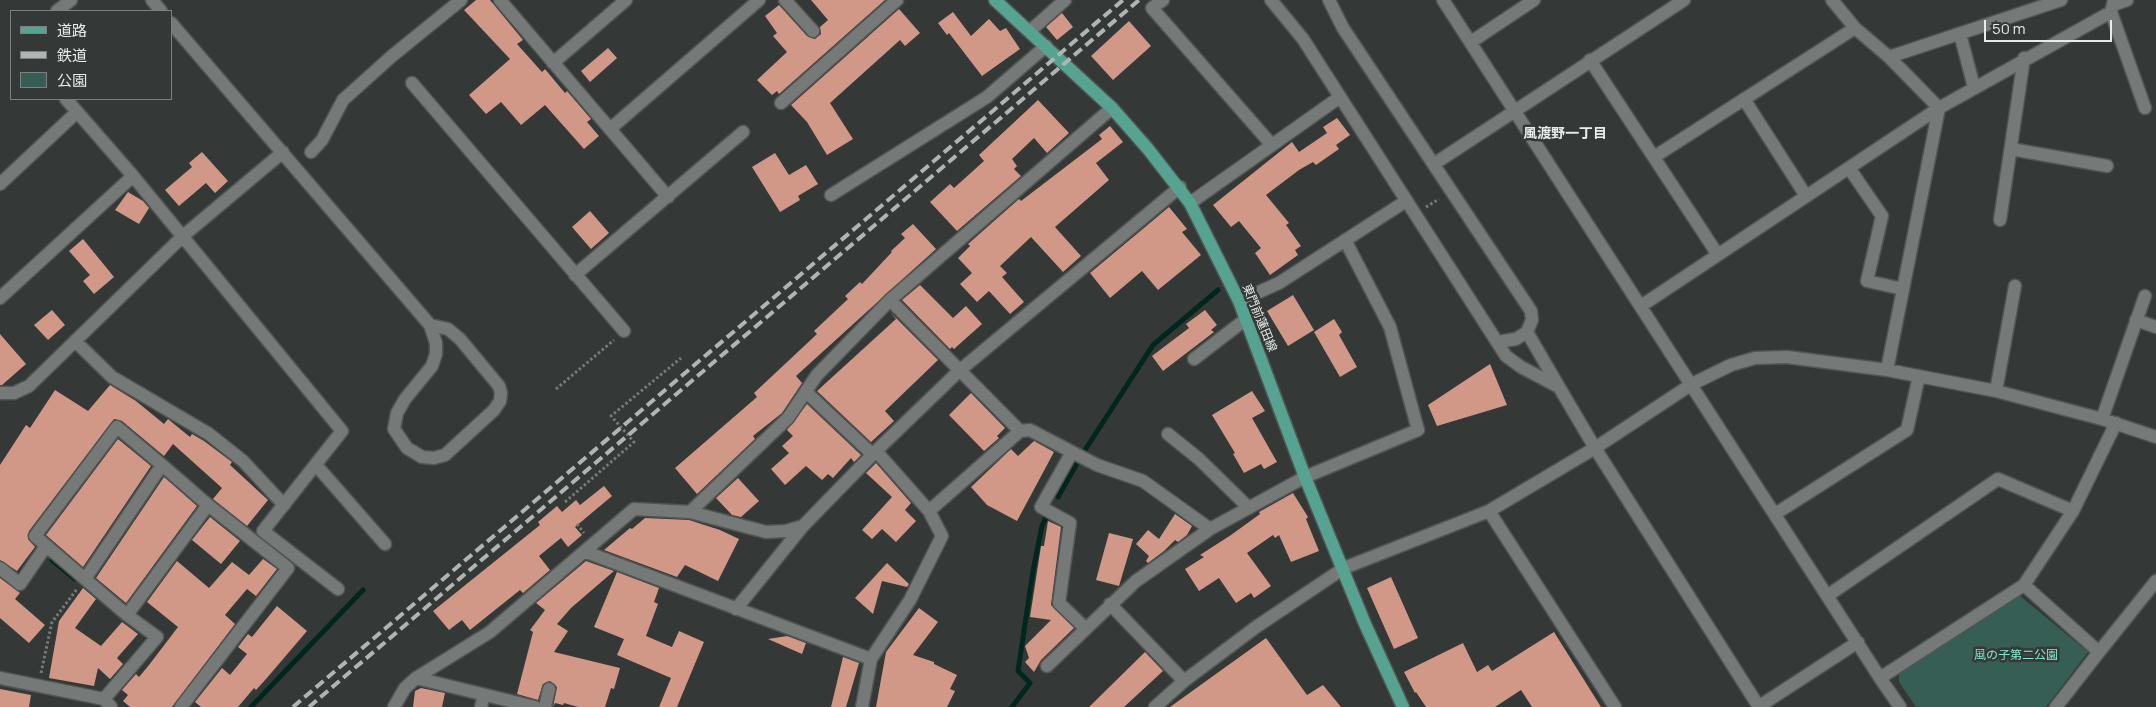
<!DOCTYPE html>
<html>
<head>
<meta charset="utf-8">
<style>
	body { margin:0 }
	#map { position:relative; width:2156px; height:707px; overflow:hidden; background:#343937; font-family:Manrope,"Noto Sans JP",sans-serif }
	canvas { display:block }
	.legend { position:absolute; left:10px; top:10px; width:162px; height:90px; box-sizing:border-box; background:#343937; border:1px solid #7c807f; margin:0; padding:6px 9px; list-style:none; font-size:15px; color:#e8ebea }
	.legend li { display:flex; align-items:center; gap:10px; height:25px }
	.legend b { width:25px; border:1px solid #7c807f }
	.scale { position:absolute; left:1984px; top:20px; width:128px; height:22px; box-sizing:border-box; border:2px solid #e8ebea; border-top:0; padding-left:6px; font-size:15px; line-height:18px; white-space:nowrap; color:#e8ebea; -webkit-text-stroke:4px #343937; paint-order:stroke }
</style>
</head>
<body>
<div id="map">
<canvas width="2156" height="707"></canvas>
<ul class="legend">
<li><b style="height:6px;background:#56a392"></b>道路</li>
<li><b style="height:6px;background:#b0b4b2"></b>鉄道</li>
<li><b style="height:14px;background:#375e54"></b>公園</li>
</ul>
<div class="scale">50 m</div>
</div>
<script>
const c = document.querySelector('canvas').getContext('2d');
c.lineJoin = 'round';
function paint(path, color) { c.fillStyle = color; c.fill(path, 'evenodd'); }
const poly = rows => new Path2D(rows.map(r => 'M' + r).join(''));
function strokePath(path, color, width, dash) { c.strokeStyle = color; c.lineWidth = width; c.lineCap = dash ? 'butt' : 'round'; c.setLineDash(dash || []); c.stroke(path); }
function drawText(font, color, halo, rows, align = 'center') {
  c.font = font + ' Manrope,"Noto Sans JP",sans-serif'; c.lineWidth = 5; c.setLineDash([]); c.textBaseline = 'middle'; c.strokeStyle = halo; c.fillStyle = color; for (const [text, x, y, turn = 0] of rows) {
    c.save(); c.translate(x, y); c.rotate((+turn || 0) * Math.PI / 180); c.textAlign = isNaN(turn) ? turn : align; if (halo) c.strokeText(text, 0, 0); c.fillText(text, 0, 0); c.restore();
  }
}
paint(poly([
	[2020,596,2088,652,2046,707,1916,707,1899,682,1899,672]
]), '#375e54');
strokePath(poly([
	[1085,450,1153,345,1218,290],
	[1058,497,1076,465],
	[52,560,75,579],
	[251,707,363,590],
	[1012,707,1030,683,1018,671,1033,571,1042,526,1047,515]
]), '#01261e', 5);
paint(poly([
	[476,0,490,0,523,40,517,44,542,72,545,69,565,93,567,91,591,119,587,122,599,136,584,149,545,105,521,125,501,102,486,114,469,95,510,59,464,10],
	[811,0,885,0,779,94,777,91,772,95,757,80,787,52,773,36,777,33,765,16,779,5,807,36,815,39,821,34,820,27,828,20],
	[899,9,920,33,905,46,900,40,830,103,853,139,827,155,807,122,791,105],
	[953,12,971,36,989,19,1000,31,1006,28,1020,49,982,76,949,33,947,35,938,23],
	[1062,13,1073,27,1057,40,1046,27],
	[1129,21,1151,46,1113,80,1091,56],
	[608,48,617,58,590,82,581,71],
	[1038,100,1069,133,1047,153,1034,138,1012,159,1017,166,1014,169,1021,176,957,231,930,202,950,184,954,188,984,161,979,155],
	[1337,118,1350,135,1336,145,1339,149,1316,165,1313,162,1299,170,1266,195,1289,223,1286,225,1301,246,1295,250,1298,255,1270,275,1255,253,1261,248,1239,221,1231,227,1213,205,1292,142,1299,152,1327,133,1323,127],
	[1110,126,1123,142,1096,163,1109,180,1055,227,1081,256,1063,272,1031,237,1000,266,1007,273,1002,277,1024,302,1010,314,989,291,977,302,960,284,972,273,958,258,970,246,968,244,1019,199,1021,201,1102,139,1099,135],
	[202,152,228,181,215,193,206,183,179,206,165,190,192,167,189,163],
	[775,153,789,175,806,165,818,184,798,196,800,200,780,212,752,167],
	[128,192,143,201,149,208,139,224,115,210],
	[1169,207,1187,229,1182,232,1201,255,1158,290,1142,271,1110,298,1090,273],
	[590,211,609,233,591,249,572,227],
	[913,224,936,249,796,376,802,383,782,413,753,436,755,439,697,494,675,468,757,397,754,393,817,334,814,331,848,299,845,296,860,282,862,284,892,252,891,251,905,238,901,234],
	[83,239,114,277,94,294,83,281,90,275,69,251],
	[920,285,953,318,966,306,982,324,954,349,952,347,950,349,902,300],
	[1293,295,1314,330,1288,346,1267,311],
	[52,310,65,325,48,340,34,325],
	[1205,310,1217,325,1211,330,1214,332,1163,371,1152,356,1189,328,1186,324],
	[890,312,938,360,885,411,894,421,871,442,817,391,896,319],
	[1334,319,1342,332,1339,335,1357,367,1340,377,1314,332],
	[0,334,26,364,2,385,0,385],
	[1490,364,1507,405,1437,426,1428,405],
	[110,385,136,401,164,424,168,419,190,437,192,434,204,441,232,462,230,465,268,500,247,526,213,499,222,488,173,444,164,456,122,421,114,419,29,531,28,539,35,547,17,571,0,560,0,465,26,425,30,428,55,390,88,411],
	[1252,391,1265,411,1252,418,1277,462,1264,469,1261,464,1244,473,1233,454,1235,453,1212,415],
	[971,393,1005,428,997,436,999,438,984,451,949,415],
	[807,404,861,455,854,462,851,458,833,478,828,474,822,480,806,466,785,485,771,469,789,453,782,446,793,436,787,430],
	[118,439,151,466,83,567,46,535],
	[1034,441,1054,452,1017,521,987,505,971,487,1011,449,1018,456],
	[876,463,911,503,905,510,916,521,896,542,882,529,872,539,862,530,892,497,866,473],
	[164,477,197,506,126,603,96,578],
	[738,478,759,501,741,517,732,515,716,498],
	[604,486,612,496,575,527,582,535,568,547,561,538,539,556,550,570,523,593,520,590,470,630,462,620,449,630,433,611,540,525,538,522,557,506,562,512,576,500,580,505],
	[1293,493,1308,517,1306,519,1319,551,1291,562,1279,535,1275,538,1273,535,1247,553,1271,586,1254,598,1251,593,1236,603,1219,578,1199,591,1185,569,1204,557,1200,555,1231,535,1260,514,1259,512],
	[1175,514,1192,526,1187,535,1178,542,1175,540,1164,551,1148,563,1146,561,1149,556,1136,544,1148,530,1159,539],
	[210,517,240,541,221,564,192,540],
	[645,518,689,520,720,530,739,539,718,581,685,565,677,577,604,550,630,528,632,529],
	[1048,521,1061,527,1051,605,1074,628,1041,660,1034,672,1025,662,1029,658,1025,646,1051,620,1030,617,1041,546,1044,546],
	[1109,533,1133,539,1119,586,1096,580],
	[263,559,277,569,256,596,247,589,225,615,235,624,172,707,130,707,123,701,128,695,122,690,136,674,139,677,149,665,178,627,147,602,177,561,209,588,232,562,249,575],
	[586,561,614,571,571,608,557,624,568,631,554,652,620,668,614,689,611,688,605,707,578,707,564,703,563,705,555,703,553,707,557,687,550,681,543,684,538,700,517,694,533,632,530,630,545,610,536,603],
	[887,563,909,584,907,587,882,581,873,614,855,598],
	[617,572,659,588,654,602,658,604,646,636,672,647,679,631,704,642,677,707,659,707,671,678,617,655,624,639,594,627],
	[1391,577,1418,638,1394,649,1367,588],
	[0,578,20,593,15,599,45,625,29,643,0,618],
	[83,588,96,599,75,628,101,646,122,622,138,634,117,658,123,664,110,679,98,668,94,686,49,678,59,621],
	[277,606,307,631,266,679,256,690,254,688,238,707,201,707,195,702,222,668,230,675,247,654,238,647,248,634,252,637],
	[919,608,938,622,913,655,934,662,934,664,957,675,950,689,955,691,947,707,876,707,886,652],
	[1554,632,1601,707,1532,707,1521,690,1495,707,1426,707,1416,692,1415,693,1404,672,1463,643,1477,672,1488,665,1492,671],
	[787,636,806,643,802,654,768,639],
	[1266,638,1307,695,1323,685,1341,707,1170,707],
	[1145,652,1163,671,1124,707,1089,707],
	[843,657,859,663,846,707,831,707],
	[421,688,445,693,442,707,413,707,415,691],
	[0,689,31,695,29,707,0,707]
]), '#d19787');
const minor = poly([
	[152,0,161,11],
	[500,0,668,197],
	[785,0,813,31],
	[1163,0,1152,8,1271,144],
	[1271,0,1303,39,1506,356,1521,367,1559,387,1595,448,1759,707],
	[1329,0,1343,28,1531,311,1532,320,1527,332,1559,387],
	[1443,0,1880,678,2024,585,2073,511,2116,423],
	[1832,0,1855,28,1889,57,1939,108],
	[2113,5,2127,0],
	[57,11,71,0],
	[2111,12,2145,108],
	[171,23,430,325,436,343,436,354,432,366,405,399,397,413,394,429,407,448,422,457,434,458,445,455,494,410,500,401,501,393,499,386,460,339,448,329,430,325],
	[1030,31,1065,0],
	[1960,34,1974,87],
	[1471,42,1534,0],
	[1889,57,2061,0],
	[1590,60,1718,255],
	[553,63,626,0],
	[412,83,624,331],
	[66,99,133,176],
	[1744,99,1806,196],
	[781,103,897,0],
	[610,129,759,0],
	[2011,149,2107,166],
	[311,152,322,140,343,100,392,56,461,0],
	[1654,157,1855,28],
	[1434,164,1684,0],
	[1849,168,1882,216,1867,281,1903,289],
	[0,184,77,112],
	[831,195,987,97,1046,46],
	[1190,203,1340,97],
	[2000,220,2024,58],
	[575,275,743,132],
	[0,298,133,176,342,431,263,531,338,589],
	[890,300,1020,431],
	[1239,301,1279,283,1406,201],
	[1641,306,1939,108,2111,12,2114,0],
	[2136,320,2156,327],
	[75,341,112,377,209,434,243,461,284,505],
	[1497,342,1516,339,1527,332],
	[1194,359,1246,319],
	[1887,370,1939,108],
	[1996,391,2015,286],
	[806,392,872,454],
	[0,393,14,393,29,386,183,236,283,152],
	[2102,419,2145,296],
	[1168,434,1199,459,1249,508],
	[1072,452,1041,507,1070,523,1059,603,1085,628],
	[316,465,385,544],
	[929,511,1020,431,1030,430,1097,465,1143,481,1210,529,1305,477,1418,430,1390,327,1345,240],
	[1489,511,1615,707],
	[690,512,788,418,817,375,890,300,1112,108],
	[1775,514,1907,430,1919,376],
	[586,552,871,659],
	[0,568,20,584,46,546],
	[85,579,162,465,208,505,127,615],
	[2024,585,2099,652,2156,581],
	[1827,596,1998,479,2073,511],
	[1110,604,1184,681],
	[736,609,803,526],
	[1047,666,1136,581,1210,529],
	[0,678,104,699,111,707],
	[416,678,535,707],
	[1880,678,1900,707],
	[104,699,157,637,127,615,35,536,117,427,162,465],
	[181,707,288,568,208,505],
	[394,707,405,688,416,678,490,632,634,509,690,512,766,532,786,531,803,526,876,451,959,371,1180,187],
	[481,707,484,695],
	[545,707,549,689],
	[862,707,871,659,910,600,942,536,929,511,876,451],
	[1155,707,1184,681,1256,627,1344,568,1489,511,1595,448,1692,384,1731,365,1755,358,1787,357,1887,370,1996,391,2102,419,2156,437],
	[1758,707,1858,642],
	[2056,707,2099,652]
]);
const major = poly([
	[995,0,1112,108,1148,149,1190,203,1239,301,1305,477,1365,624,1403,707]
]);
strokePath(minor, '#515554', 15);
strokePath(major, '#515554', 15);
strokePath(poly([
	[1426,207,1439,199],
	[556,389,614,340],
	[565,502,634,442,611,416,681,358],
	[577,524,584,533],
	[41,673,52,622,77,589]
]), '#767b79', 3, [2.5, 2.5]);
strokePath(minor, '#757a78', 12);
strokePath(major, '#56a392', 12);
strokePath(poly([
	[293,707,1123,0],
	[309,707,1139,0]
]), '#b0b4b2', 4, [10, 5]);
drawText('12px', '#e8ebea', '#343937', [
	["東門前蓮田線",1259,318,68]
]);
drawText('12px', '#82e9cf', '#343937', [
	["風の子第二公園",2016,656]
]);
drawText('bold 14px', '#e8ebea', '#343937', [
	["風渡野一丁目",1565,134]
]);
</script>
</body>
</html>
